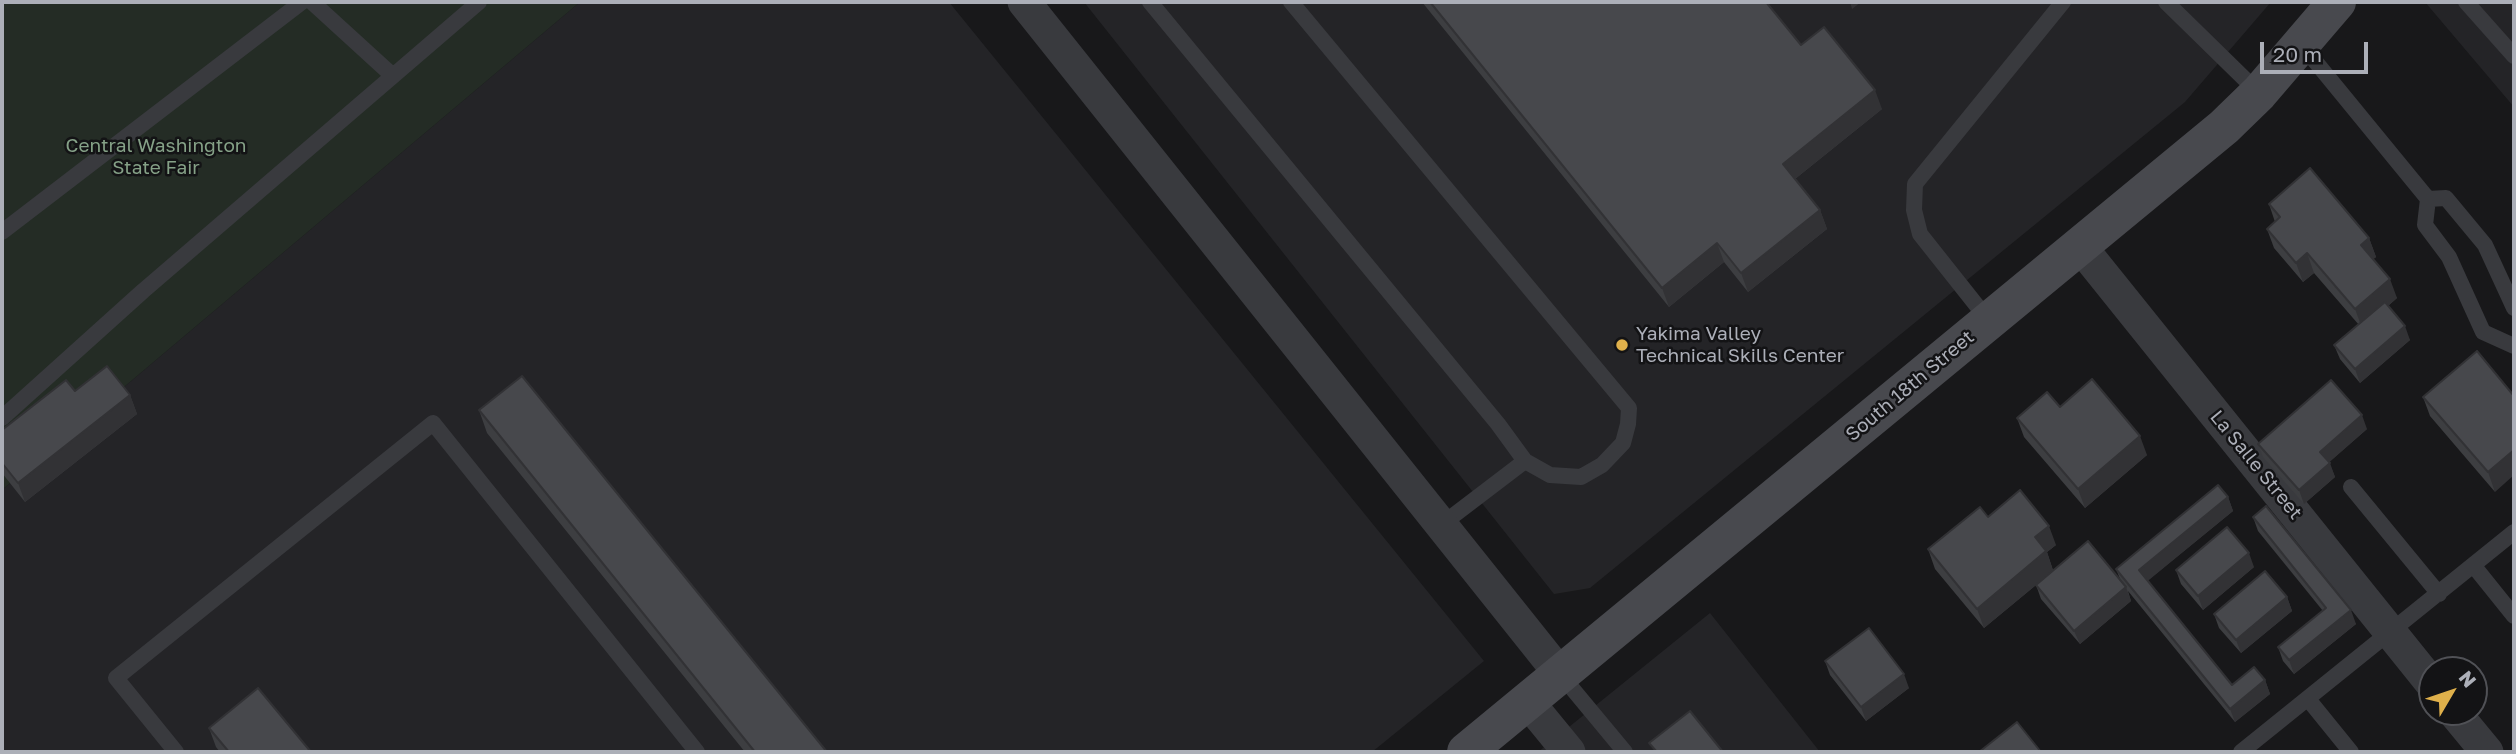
<!DOCTYPE html>
<html>
<head>
<meta charset="utf-8">
<style>
	body { margin:0 }
	#map { position:relative; width:2516px; height:754px; overflow:hidden; background:#18181a; font-family:"Golos Text",sans-serif }
	canvas { display:block }
	.frame { position:absolute; inset:0; border:4px solid #acafb8; pointer-events:none }
	.north { position:absolute; left:2418px; top:656px; width:70px; height:70px; box-sizing:border-box; background:#131315; border:2px solid #505156; border-radius:50%; rotate:51deg; font-size:19px; font-weight:700; line-height:28px; text-align:center; color:#acafb8 }
	.north::after { content:''; display:block; margin:auto; width:24px; height:32px; background:#dfb04b; clip-path:polygon(50% 0,100% 100%,50% 72%,0 100%) }
	.scale { position:absolute; left:2260px; top:42px; width:108px; height:32px; box-sizing:border-box; border:4px solid #acafb8; border-top:0; padding-left:9px; font-size:21px; line-height:24px; white-space:nowrap; color:#acafb8; -webkit-text-stroke:5px #131315; paint-order:stroke }
</style>
</head>
<body>
<div id="map">
<canvas width="2516" height="754"></canvas>
<div class="frame"></div>
<div class="north">N</div>
<div class="scale">20 m</div>
</div>
<script>
const c = document.querySelector('canvas').getContext('2d');
c.lineJoin = 'round';
function paint(path, color) { c.fillStyle = color; c.fill(path, 'evenodd'); }
const poly = rows => new Path2D(rows.map(r => 'M' + r).join(''));
function strokePath(path, color, width, dash) { c.strokeStyle = color; c.lineWidth = width; c.lineCap = dash ? 'butt' : 'round'; c.setLineDash(dash || []); c.stroke(path); }
function drawText(font, color, halo, rows, align = 'center') {
  c.font = font + ' "Golos Text",sans-serif'; c.lineWidth = 5; c.setLineDash([]); c.textBaseline = 'middle'; c.strokeStyle = halo; c.fillStyle = color; for (const [text, x, y, turn = 0] of rows) {
    c.save(); c.translate(x, y); c.rotate((+turn || 0) * Math.PI / 180); c.textAlign = isNaN(turn) ? turn : align; if (halo) c.strokeText(text, 0, 0); c.fillText(text, 0, 0); c.restore();
  }
}
paint(poly([
	[580,2,949,2,1484,661,1372,752,2,752,2,490],
	[1084,2,2271,2,2185,102,1590,588,1554,594],
	[2425,2,2514,2,2514,107],
	[1710,613,1820,752,1538,752]
]), '#242427');
paint(poly([
	[2,2,580,2,2,490]
]), '#242c25');
strokePath(poly([
	[312,2,393,76],
	[1150,2,1498,424,1525,461,1550,475,1581,477,1602,465,1623,443,1628,424,1629,408,1291,2],
	[2166,2,2259,93],
	[2466,2,2514,56],
	[2301,44,2428,199],
	[2,232,302,2],
	[2514,308,2485,245,2446,198,2428,199,2425,225,2449,257,2483,332,2514,346],
	[1989,321,1920,234,1914,210,1915,184,2063,2],
	[2,418,143,291,479,2],
	[2351,487,2439,594],
	[1441,525,1525,461],
	[2473,565,2514,616],
	[1561,675,1625,752],
	[2308,699,2351,752],
	[176,752,116,678,433,423,697,752],
	[2241,752,2514,532]
]), '#393a3e', 16);
strokePath(poly([
	[1024,2,1561,675],
	[2080,246,2432,684],
	[1528,702,1569,752],
	[2454,712,2487,752]
]), '#393a3e', 33);
strokePath(poly([
	[1466,752,2224,127,2259,93,2337,2]
]), '#48494e', 38);
paint(poly([
	[1422,2,1766,2,1801,45,1882,109,1795,179,1820,210,1827,229,1748,292,1724,262,1669,307],
	[2269,204,2369,238,2376,257,2373,259,2397,298,2388,306,2410,340,2360,383,2340,359,2334,345,2359,325,2314,273,2303,282,2274,248,2267,229,2275,222],
	[2477,351,2495,492,2430,416,2423,397],
	[75,391,130,395,137,414,25,502,2,473,2,430],
	[2060,407,2147,455,2085,508,2024,437,2017,418],
	[479,410,827,752,745,752,487,433],
	[2367,429,2329,462,2335,477,2304,504,2263,457,2258,444],
	[2228,497,2233,511,2147,581,2232,685,2265,680,2270,694,2235,722,2128,591,2131,601,2080,644,2041,599,2036,585,1984,628,1935,569,1928,549,1988,517,2056,545,2047,552,2053,570,2120,579,2116,569],
	[2253,517,2356,624,2294,674,2283,661,2278,647,2323,611,2258,531],
	[2254,567,2203,610,2181,584,2176,570],
	[2287,597,2292,611,2241,653,2219,628,2214,614],
	[1825,661,1909,688,1866,721,1830,675],
	[209,728,311,752,220,752,216,747]
]), '#3d3e41');
paint(poly([
	[1850,2,1861,2,1852,9],
	[1875,90,1882,109,1790,183,1783,164],
	[1820,210,1827,229,1748,292,1741,273],
	[2369,238,2376,257,2368,264,2361,245],
	[1717,243,1724,262,1669,307,1662,288],
	[2307,253,2314,273,2303,282,2296,263],
	[2390,279,2397,298,2362,328,2355,309],
	[2405,326,2410,340,2360,383,2355,369],
	[130,395,137,414,25,502,18,483],
	[2362,415,2367,429,2325,466,2320,452],
	[2140,436,2147,455,2085,508,2078,489],
	[2514,450,2514,475,2495,492,2488,472],
	[2330,463,2335,477,2304,504,2299,490],
	[2228,497,2233,511,2144,584,2139,570],
	[2049,526,2056,545,2047,552,2053,571,1984,628,1977,609,2035,537],
	[2249,553,2254,567,2203,610,2198,596],
	[2126,587,2131,601,2080,644,2074,631],
	[2287,597,2292,611,2241,653,2236,640],
	[2351,610,2356,624,2294,674,2289,660],
	[1904,674,1909,688,1866,721,1861,707],
	[2265,680,2270,694,2235,722,2230,709]
]), '#323235');
const building = poly([
	[1430,2,1766,2,1801,45,1824,27,1875,90,1783,164,1820,210,1741,273,1717,243,1662,288,1430,2],
	[2310,168,2369,238,2361,245,2390,279,2355,309,2307,253,2296,263,2267,229,2280,217,2269,204,2310,168],
	[2385,302,2405,326,2355,369,2334,345,2385,302],
	[2477,351,2514,396,2514,450,2488,472,2423,397,2477,351],
	[107,366,130,395,18,483,2,463,2,430,66,380,75,391,107,366],
	[522,376,827,752,755,752,479,410,522,376],
	[2092,379,2140,436,2078,489,2017,418,2047,392,2060,407,2092,379],
	[2331,380,2362,415,2320,452,2330,463,2299,490,2258,444,2331,380],
	[2218,485,2228,497,2139,570,2232,685,2254,667,2265,680,2230,709,2116,569,2218,485],
	[2020,490,2049,526,2035,537,2046,551,1977,609,1928,549,1980,507,1988,517,2020,490],
	[2266,506,2351,610,2289,660,2278,647,2326,608,2253,517,2266,506],
	[2227,527,2249,553,2198,596,2176,570,2227,527],
	[2088,541,2126,587,2074,631,2036,585,2088,541],
	[2265,571,2287,597,2236,640,2214,614,2265,571],
	[1869,628,1904,674,1861,707,1825,661,1869,628],
	[258,688,311,752,229,752,209,728,258,688],
	[1690,711,1723,752,1657,752,1649,743,1690,711],
	[2017,722,2041,752,1979,752,2017,722]
]);
paint(building, '#47484c');
strokePath(building, '#323235', 2);
for (const [x, y, r, color] of [
	[1622,345,7,"#dfb04b"]
]) { const dot = new Path2D(); dot.arc(x, y, r, 0, 2 * Math.PI); c.fillStyle = color; c.fill(dot); strokePath(dot, '#131315', 2.5); }
drawText('19px', '#85a187', '#131315', [
	["Central Washington",156,146],
	["State Fair",156,168]
]);
drawText('19px', '#acafb8', '#131315', [
	["Yakima Valley",1636,334],
	["Technical Skills Center",1636,356]
], 'left');
drawText('19px', '#acafb8', '#131315', [
	["South 18th Street",1910,386,-40],
	["La Salle Street",2256,465,51]
]);
</script>
</body>
</html>
